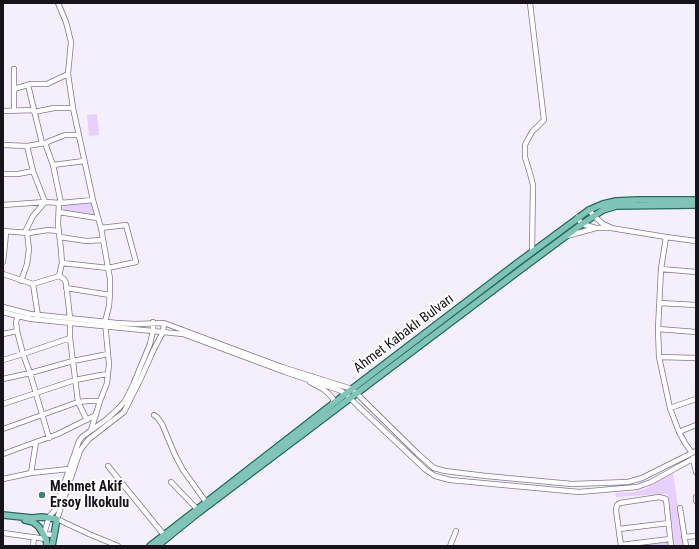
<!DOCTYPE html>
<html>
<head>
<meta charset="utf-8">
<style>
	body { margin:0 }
	#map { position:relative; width:699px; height:549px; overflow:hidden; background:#f5effb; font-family:"Roboto Condensed",sans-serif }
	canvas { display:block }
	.frame { position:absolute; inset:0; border:4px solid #17121c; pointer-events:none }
</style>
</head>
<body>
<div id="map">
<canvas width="699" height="549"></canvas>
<div class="frame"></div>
</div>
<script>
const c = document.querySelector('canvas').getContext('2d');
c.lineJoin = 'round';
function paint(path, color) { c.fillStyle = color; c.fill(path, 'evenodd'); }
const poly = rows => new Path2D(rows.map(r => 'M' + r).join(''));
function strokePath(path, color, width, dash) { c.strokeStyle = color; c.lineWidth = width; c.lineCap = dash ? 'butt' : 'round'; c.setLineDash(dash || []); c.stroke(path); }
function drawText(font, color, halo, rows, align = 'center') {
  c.font = font + ' "Roboto Condensed",sans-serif'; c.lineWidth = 4; c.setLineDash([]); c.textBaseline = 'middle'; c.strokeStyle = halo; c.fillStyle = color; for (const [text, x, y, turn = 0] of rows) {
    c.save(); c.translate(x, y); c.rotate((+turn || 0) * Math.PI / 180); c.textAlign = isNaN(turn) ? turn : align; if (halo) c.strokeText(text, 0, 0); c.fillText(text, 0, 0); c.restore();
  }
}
paint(poly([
	[97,114,99,135,89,136,87,115],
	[90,203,92,203,94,211,94,214,93,215,63,211,62,210,64,205],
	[673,473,684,546,673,546,672,539,673,538,670,515,669,498,668,495,663,494,616,497,615,493,634,492,645,489],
	[668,542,669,546,627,546]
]), '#e7cffe');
const minor = poly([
	[58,3,66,22,71,42,68,74],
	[530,3,544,120,532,132,528,139,525,145,525,157,531,177,533,185,532,252],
	[14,69,14,111],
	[28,85,34,110],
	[14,89,31,84,47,84,68,74,73,108,93,200,101,228,110,279,110,293,109,306,105,322,109,364,107,383,100,401,91,430],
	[3,111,34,110,42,143],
	[34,112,54,108,73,108],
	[45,143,53,165,61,203],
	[3,145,27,146,45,143,65,135,79,135],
	[53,165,84,161],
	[3,174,18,174,33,171],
	[3,205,45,202,61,203,93,200],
	[589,210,594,216,603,224,610,227],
	[59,212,97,218],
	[578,217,579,220,582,224,596,228],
	[3,231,29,233,48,230,59,231],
	[25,232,33,216,45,202,33,171,27,146],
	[567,236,596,228,611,228,666,237,696,241],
	[60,237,86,241,103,240],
	[666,237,661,269,658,329,659,357,670,408,679,432,685,443,692,453],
	[3,262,5,244,6,231],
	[62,263,108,268,136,262,126,225,101,228],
	[661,269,696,272],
	[3,274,33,284,59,276,62,263,61,250,58,224,59,203],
	[59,276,64,279,66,283,70,318],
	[21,281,27,264,29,249,27,233],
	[33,284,38,316],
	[66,288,110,295],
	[660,303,696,305],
	[3,307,30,314,117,323,135,324,164,323,282,367,352,389,418,454,434,468,445,471,486,476,572,484,628,482,642,478,696,451],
	[3,312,18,316,31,319,183,334,285,372,339,390,346,394,359,407,426,470,435,476,450,480,579,492,637,487,651,482,696,457],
	[18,316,16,322,17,331,23,354,30,373,49,438],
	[70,323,70,338,78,402,87,420],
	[658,329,696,332],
	[3,334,17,331],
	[659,357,696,358],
	[3,360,23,354,70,338],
	[3,379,30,373,73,361,108,354],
	[310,382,323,389,329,394,333,399,333,404],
	[3,404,75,380,101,375,108,374],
	[670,408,696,399],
	[154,415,157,417,162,424,175,455,183,470,206,502],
	[3,429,78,402,88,401,100,401],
	[679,432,696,425],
	[3,454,58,434,96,415],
	[693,458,696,472],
	[108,466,164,535],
	[31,473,36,442],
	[3,479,31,473,69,469],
	[171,482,197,509],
	[696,497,696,501],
	[680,508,686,546],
	[619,529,669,523],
	[3,533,46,539],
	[54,535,44,534,49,517,55,510,79,441,82,437,107,419,118,409,125,401,133,385,150,344,153,331,153,322],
	[684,537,696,536],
	[621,545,670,539],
	[33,546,34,538],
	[118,546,89,534,57,519,80,451,84,445,89,439,124,412,141,378,154,349,163,332,164,323],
	[450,546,456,531],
	[621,546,616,510,617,505,620,503,659,497,666,499,671,546]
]);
const major = poly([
	[3,515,32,518,42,517,57,519,52,546],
	[25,520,33,522,39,527,46,539,47,546],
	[150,546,352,389,516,264,589,210,603,204,616,201,638,200,696,200],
	[157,546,198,513,520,270,582,224,603,210,616,206,696,205]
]);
strokePath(minor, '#837591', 6);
strokePath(major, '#236c61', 8);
strokePath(minor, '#fff', 4.5);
strokePath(major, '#7fc4b6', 5.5);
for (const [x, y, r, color] of [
	[42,495,4,"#418273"]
]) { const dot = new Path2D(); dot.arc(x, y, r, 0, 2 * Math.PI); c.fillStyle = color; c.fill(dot); strokePath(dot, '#fff', 1.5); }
drawText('14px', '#17121c', '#fff', [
	["Ahmet Kabaklı Bulvarı",404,334,-37]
]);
drawText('bold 14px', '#17121c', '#fff', [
	["Mehmet Akif",50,487],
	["Ersoy İlkokulu",50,503]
], 'left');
</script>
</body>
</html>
